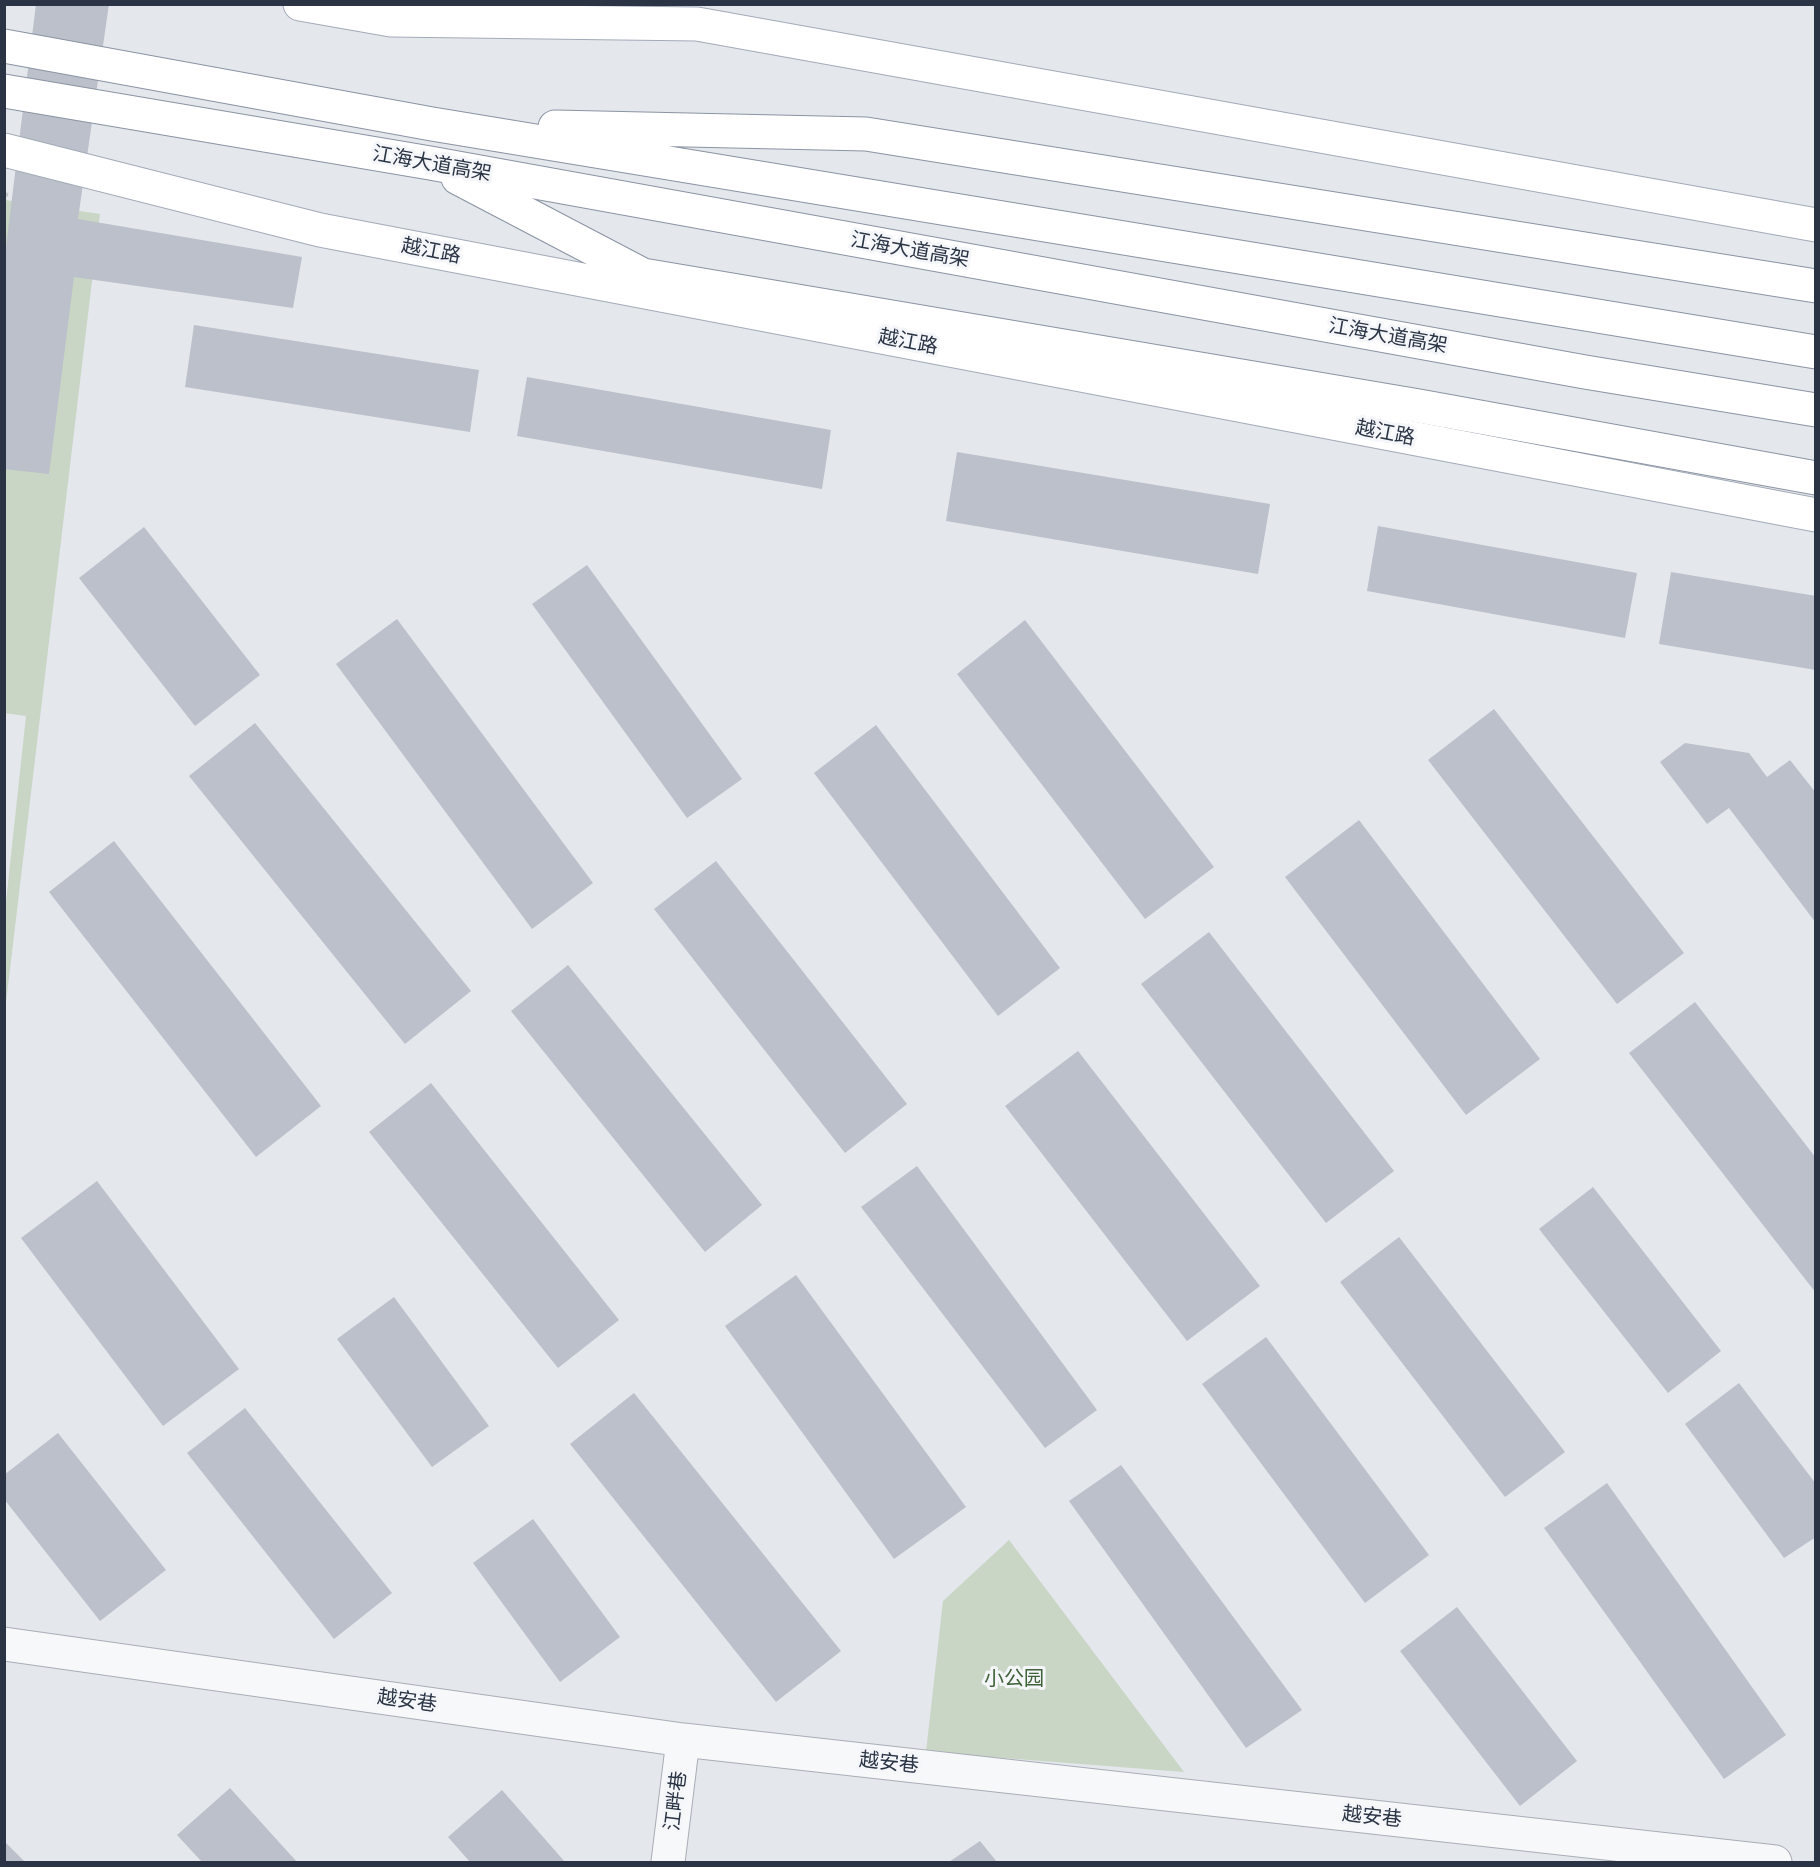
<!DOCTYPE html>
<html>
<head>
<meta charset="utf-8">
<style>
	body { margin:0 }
	#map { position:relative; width:1820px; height:1867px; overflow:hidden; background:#e4e7ec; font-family:Inter,sans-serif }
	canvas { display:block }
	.frame { position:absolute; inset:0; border:6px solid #2b3445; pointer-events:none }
</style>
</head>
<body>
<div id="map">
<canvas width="1820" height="1867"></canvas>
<div class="frame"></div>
</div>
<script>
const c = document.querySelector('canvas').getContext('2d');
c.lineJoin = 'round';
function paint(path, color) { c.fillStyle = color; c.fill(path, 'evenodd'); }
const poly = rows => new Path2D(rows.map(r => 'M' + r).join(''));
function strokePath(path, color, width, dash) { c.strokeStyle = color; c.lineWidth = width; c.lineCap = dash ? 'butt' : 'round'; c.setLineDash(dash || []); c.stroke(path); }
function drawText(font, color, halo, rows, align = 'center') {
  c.font = font + ' Inter,"Noto Sans SC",sans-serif'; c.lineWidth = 6; c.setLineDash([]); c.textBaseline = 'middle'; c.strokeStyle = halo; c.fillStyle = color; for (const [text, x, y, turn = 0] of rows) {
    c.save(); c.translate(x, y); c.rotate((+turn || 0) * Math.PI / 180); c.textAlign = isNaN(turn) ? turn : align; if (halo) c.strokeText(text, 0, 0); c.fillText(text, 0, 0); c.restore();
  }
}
paint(poly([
	[5,200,100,214,5,1011,5,911,26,716,4,713],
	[1009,1540,1184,1772,926,1752,943,1601]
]), '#c9d6c5');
paint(poly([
	[36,4,109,4,78,219,302,257,293,308,74,277,49,474,4,469,4,263],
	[194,325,479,370,470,432,185,387],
	[527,377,831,430,822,489,517,436],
	[957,452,1270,504,1258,574,946,521],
	[1378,526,1637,573,1625,638,1367,591],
	[144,527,260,675,195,726,79,578],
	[587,565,742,779,687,818,532,604],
	[1671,572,1816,596,1816,670,1659,644],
	[397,619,593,883,532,929,336,664],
	[1025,620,1214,867,1145,919,957,674],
	[1494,709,1684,953,1617,1004,1428,760],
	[255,723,471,991,405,1044,189,776],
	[876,725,1060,968,998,1016,814,773],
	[1685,743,1749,753,1767,777,1790,760,1816,793,1816,923,1729,808,1707,824,1660,762],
	[1359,820,1540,1059,1466,1115,1285,877],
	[114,841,321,1106,256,1157,49,892],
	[716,861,907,1104,845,1153,654,909],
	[1209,932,1394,1171,1326,1223,1141,984],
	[568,965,762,1205,705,1252,511,1011],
	[1695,1002,1816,1158,1816,1293,1629,1053],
	[1078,1051,1260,1286,1187,1341,1005,1106],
	[431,1083,619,1320,558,1368,369,1132],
	[917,1166,1097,1410,1045,1448,861,1207],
	[97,1181,239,1369,163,1426,21,1238],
	[1593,1187,1721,1351,1668,1393,1539,1229],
	[1399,1237,1565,1452,1505,1497,1340,1282],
	[796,1275,966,1507,894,1559,725,1326],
	[394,1297,489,1426,432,1467,337,1339],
	[1266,1337,1429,1555,1365,1603,1202,1384],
	[1739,1383,1816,1484,1816,1537,1784,1558,1685,1424],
	[634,1393,841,1651,776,1702,570,1444],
	[245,1408,392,1593,334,1639,187,1453],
	[58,1433,166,1570,100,1621,4,1499,4,1475],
	[1121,1465,1302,1710,1246,1748,1069,1501],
	[1607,1483,1786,1735,1724,1779,1544,1528],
	[533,1519,620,1637,560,1682,473,1563],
	[1457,1607,1577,1761,1520,1806,1400,1651],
	[230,1788,297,1862,202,1862,177,1835],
	[502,1790,565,1862,470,1862,448,1837],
	[4,1841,25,1862,4,1862],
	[980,1841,997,1862,949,1862]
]), '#bbc0ca');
const minor = poly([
	[4,1644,683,1740,1775,1862],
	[668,1862,683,1740]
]);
const major = poly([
	[300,4,391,20,697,24,1816,225],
	[4,150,320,230,1816,515]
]);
const highway = poly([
	[4,46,432,124,1816,352],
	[4,91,430,163,1585,372,1816,410],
	[555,127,866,134,1816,286],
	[458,178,643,275,1419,406,1816,478]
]);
strokePath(minor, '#a9aeb7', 35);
strokePath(major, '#a3abb8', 35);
strokePath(highway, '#8b94a3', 35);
strokePath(poly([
	[4,194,8,195]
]), '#c2c5cb', 4, [4.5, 4.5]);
strokePath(minor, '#f7f8fa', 33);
strokePath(major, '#fff', 33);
strokePath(highway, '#fff', 33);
drawText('20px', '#2b3445', '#f4f6f9', [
	["江海大道高架",432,164,10],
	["江海大道高架",910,250,10],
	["越江路",431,251,11],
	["江海大道高架",1388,336,10],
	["越江路",908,342,11],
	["越江路",1385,433,11],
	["越安巷",407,1701,8],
	["越安巷",889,1763,6],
	["江畔巷",676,1801,-83],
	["越安巷",1372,1817,6]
]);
drawText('20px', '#3f6138', '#f4f6f9', [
	["小公园",1014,1679]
]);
</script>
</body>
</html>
